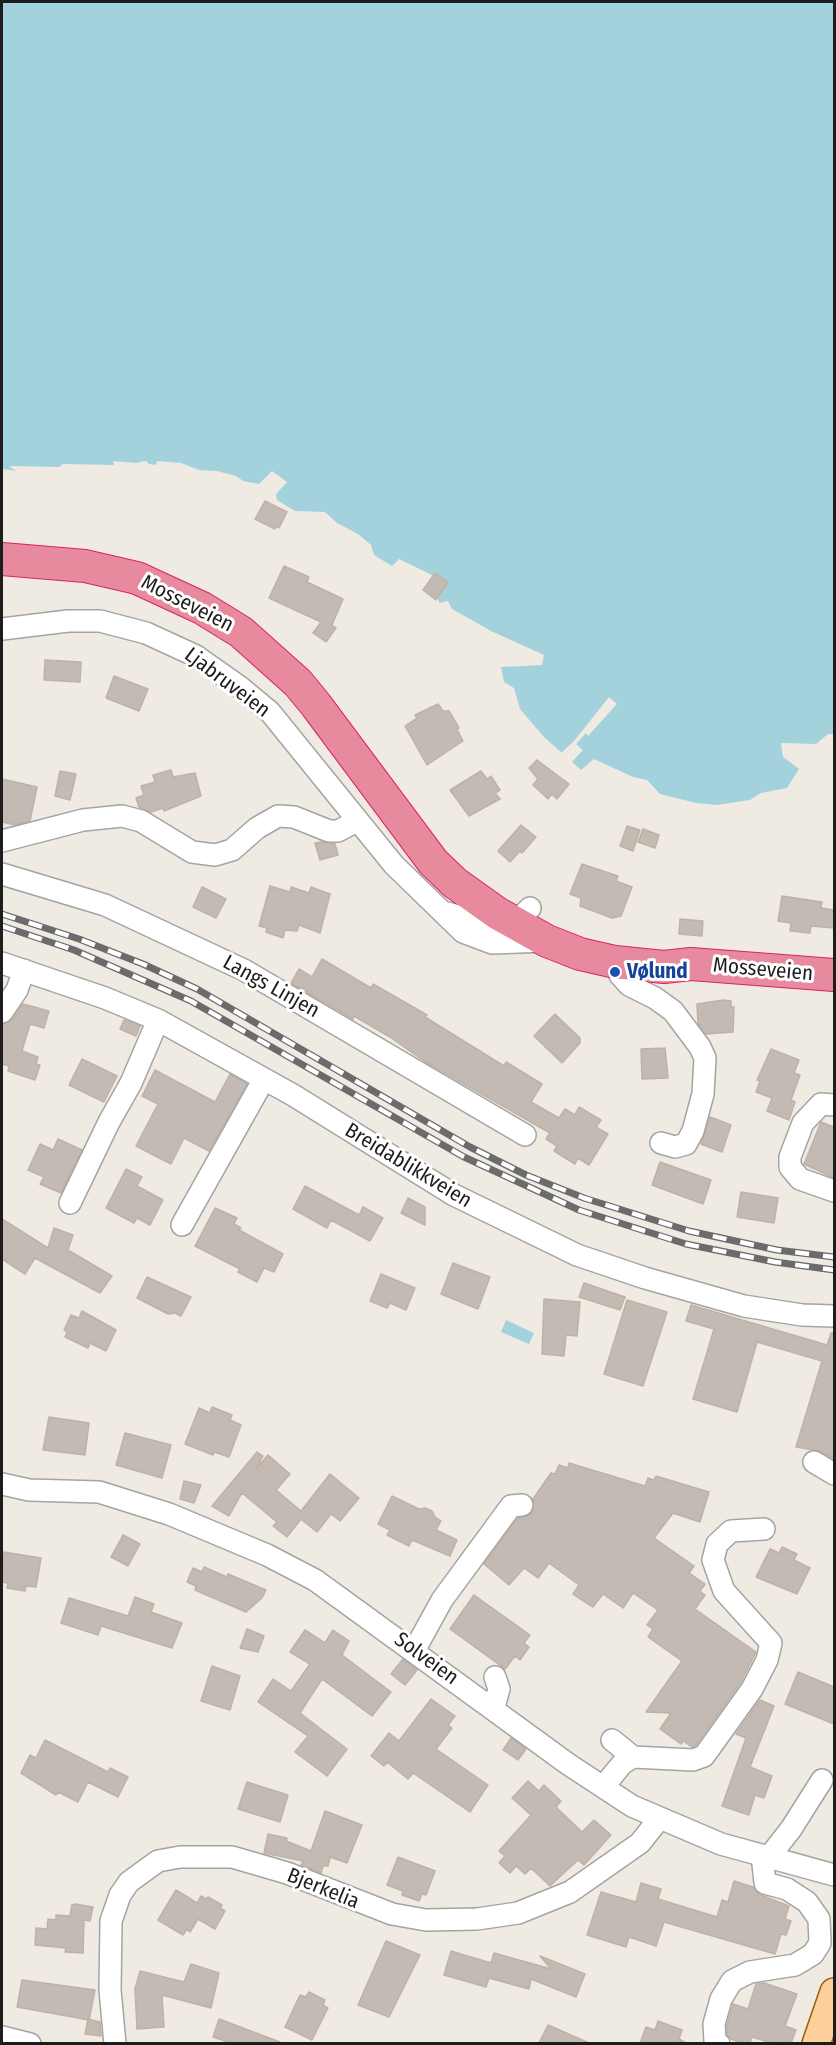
<!DOCTYPE html>
<html>
<head>
<meta charset="utf-8">
<style>
	body { margin:0 }
	#map { position:relative; width:836px; height:2045px; overflow:hidden; background:#efebe3; font-family:"Fira Sans Condensed",sans-serif }
	canvas { display:block }
	.frame { position:absolute; inset:0; border:3px solid #1d1d1d; pointer-events:none }
</style>
</head>
<body>
<div id="map">
<canvas width="836" height="2045"></canvas>
<div class="frame"></div>
</div>
<script>
const c = document.querySelector('canvas').getContext('2d');
c.lineJoin = 'round';
function paint(path, color) { c.fillStyle = color; c.fill(path, 'evenodd'); }
const poly = rows => new Path2D(rows.map(r => 'M' + r).join(''));
function strokePath(path, color, width, dash) { c.strokeStyle = color; c.lineWidth = width; c.lineCap = dash ? 'butt' : 'round'; c.setLineDash(dash || []); c.stroke(path); }
function drawText(font, color, halo, rows, align = 'center') {
  c.font = font + ' "Fira Sans Condensed",sans-serif'; c.lineWidth = 6; c.setLineDash([]); c.textBaseline = 'middle'; c.strokeStyle = halo; c.fillStyle = color; for (const [text, x, y, turn = 0] of rows) {
    c.save(); c.translate(x, y); c.rotate((+turn || 0) * Math.PI / 180); c.textAlign = isNaN(turn) ? turn : align; if (halo) c.strokeText(text, 0, 0); c.fillText(text, 0, 0); c.restore();
  }
}
paint(poly([
	[2,2,834,2,834,734,828,734,816,744,781,743,783,757,799,769,787,788,761,793,750,800,717,805,696,803,660,794,647,780,633,777,594,759,581,770,544,737,520,709,514,688,504,682,501,667,542,665,544,655,491,631,452,609,448,601,439,603,434,576,399,559,392,566,374,555,371,545,358,534,337,523,325,512,295,511,277,500,276,494,287,482,272,471,259,484,243,481,236,476,217,471,199,470,181,463,157,461,156,465,149,464,146,461,136,463,113,461,114,465,63,464,59,467,9,466,16,471,2,469],
	[506,1320,534,1333,529,1344,501,1332]
]), '#a3d2dd');
paint(poly([
	[609,697,617,704,588,736,586,733,576,744,583,750,571,763,561,753,574,741]
]), '#efebe3');
const building = poly([
	[265,501,287,512,279,528,276,526,275,529,255,519,265,501],
	[284,566,309,577,307,582,343,599,332,625,336,628,326,642,313,633,321,622,269,598,284,566],
	[435,573,448,582,436,600,423,590,435,573],
	[45,660,81,662,80,682,44,680,45,660],
	[114,676,148,689,139,711,106,698,114,676],
	[438,704,443,711,449,711,459,728,457,729,463,741,427,765,405,726,417,718,415,715,438,704],
	[537,760,569,784,557,799,552,794,548,799,533,785,538,779,529,768,537,760],
	[171,770,173,777,195,773,201,796,164,811,163,808,151,812,139,807,136,798,144,795,141,786,155,782,153,775,171,770],
	[60,771,76,774,70,800,55,796,60,771],
	[481,771,487,779,491,776,500,790,495,793,500,799,469,816,450,790,481,771],
	[2,779,37,787,30,821,15,825,2,822,2,779],
	[521,825,536,837,522,853,520,851,510,862,498,851,521,825],
	[627,826,640,830,633,851,620,846,627,826],
	[643,829,659,835,655,848,638,842,643,829],
	[321,842,335,844,338,855,320,860,315,843,321,842],
	[582,864,618,876,616,881,632,887,621,916,612,918,580,906,581,898,570,894,582,864],
	[270,886,290,892,291,887,309,893,311,887,330,894,320,933,299,925,297,931,285,930,283,938,266,932,267,928,259,926,270,886],
	[202,887,226,899,216,918,193,907,202,887],
	[782,896,822,902,821,908,834,910,834,928,811,926,810,933,790,931,791,923,778,921,782,896],
	[680,919,703,921,702,936,679,934,680,919],
	[322,959,371,988,373,984,427,1015,425,1017,504,1066,506,1062,542,1084,531,1102,559,1118,565,1109,575,1115,579,1107,601,1120,596,1127,608,1134,589,1165,578,1158,575,1164,554,1151,557,1146,546,1139,550,1133,424,1061,390,1037,354,1016,353,1019,291,983,299,969,312,977,322,959],
	[723,1000,731,1001,731,1007,734,1007,733,1032,706,1034,698,1023,697,1004,723,1000],
	[23,1004,49,1011,44,1028,30,1024,22,1051,38,1057,36,1064,40,1065,35,1080,8,1071,9,1066,2,1064,2,1025,12,1020,23,1004],
	[555,1014,580,1038,580,1043,562,1063,534,1036,555,1014],
	[124,1020,140,1026,136,1036,120,1029,124,1020],
	[665,1048,668,1078,642,1079,641,1049,665,1048],
	[771,1049,799,1060,794,1073,800,1075,791,1100,795,1102,789,1120,767,1111,772,1098,756,1092,760,1081,757,1080,771,1049],
	[82,1059,117,1076,104,1102,69,1085,82,1059],
	[155,1070,215,1102,230,1074,247,1084,209,1151,184,1138,171,1164,136,1146,158,1104,142,1096,155,1070],
	[710,1117,731,1125,722,1152,701,1144,710,1117],
	[821,1122,834,1127,834,1178,804,1164,821,1122],
	[58,1139,82,1150,61,1193,40,1184,44,1177,28,1170,40,1144,53,1150,58,1139],
	[660,1162,711,1180,703,1204,652,1185,660,1162],
	[126,1169,142,1177,137,1186,163,1200,150,1225,137,1218,134,1223,106,1208,126,1169],
	[305,1186,359,1215,363,1207,383,1218,370,1241,331,1220,327,1228,293,1209,305,1186],
	[741,1192,778,1198,774,1223,737,1217,741,1192],
	[408,1198,425,1207,425,1225,401,1213,408,1198],
	[215,1208,237,1218,234,1224,241,1228,239,1230,283,1254,274,1272,264,1268,257,1282,238,1272,240,1269,195,1246,215,1208],
	[2,1219,48,1248,54,1228,73,1235,68,1250,112,1276,100,1293,35,1258,25,1274,2,1259,2,1219],
	[453,1263,490,1277,478,1309,441,1294,453,1263],
	[381,1274,415,1288,406,1310,390,1303,387,1308,370,1301,381,1274],
	[147,1277,191,1297,181,1316,175,1313,168,1314,137,1298,147,1277],
	[584,1283,625,1297,620,1310,579,1297,584,1283],
	[544,1299,580,1302,577,1336,566,1335,564,1356,542,1354,544,1299],
	[627,1300,667,1312,643,1386,604,1374,627,1300],
	[691,1305,827,1345,831,1333,834,1333,834,1459,820,1451,796,1447,822,1361,757,1342,737,1412,693,1399,714,1329,686,1321,691,1305],
	[82,1311,116,1330,106,1351,90,1343,88,1348,65,1337,67,1332,64,1330,71,1315,79,1318,82,1311],
	[212,1407,232,1415,230,1420,241,1425,229,1457,214,1452,213,1455,185,1444,199,1408,210,1413,212,1407],
	[49,1417,89,1423,85,1455,43,1450,49,1417],
	[125,1433,171,1445,162,1478,116,1465,125,1433],
	[257,1452,263,1456,256,1469,268,1455,290,1474,276,1490,301,1511,330,1474,359,1498,340,1521,331,1514,317,1532,301,1519,287,1537,273,1526,277,1522,242,1493,229,1516,212,1506,257,1452],
	[569,1463,645,1486,648,1478,654,1480,656,1476,709,1492,700,1522,673,1513,654,1538,694,1566,689,1573,705,1584,700,1591,705,1595,695,1609,756,1652,741,1682,696,1745,692,1747,683,1741,681,1744,660,1729,671,1713,646,1712,682,1661,648,1637,653,1629,647,1625,658,1610,633,1593,623,1608,603,1594,593,1607,573,1594,579,1585,549,1563,538,1578,524,1568,509,1585,484,1564,518,1518,529,1516,533,1511,533,1499,551,1473,555,1474,559,1465,568,1468,569,1463],
	[184,1481,201,1485,194,1503,180,1499,184,1481],
	[392,1496,419,1509,425,1508,432,1511,435,1517,441,1521,436,1530,457,1540,450,1556,412,1540,409,1546,387,1535,390,1530,378,1524,392,1496],
	[123,1535,140,1544,128,1566,111,1557,123,1535],
	[782,1547,797,1554,794,1560,810,1568,797,1594,756,1577,770,1549,779,1553,782,1547],
	[4,1552,41,1558,36,1587,26,1586,25,1591,7,1588,8,1583,2,1582,4,1552],
	[204,1567,227,1577,228,1574,266,1590,262,1598,246,1612,195,1590,196,1586,187,1582,193,1568,202,1572,204,1567],
	[474,1595,530,1635,524,1643,529,1647,520,1660,515,1656,505,1669,450,1629,474,1595],
	[135,1597,154,1604,151,1612,182,1623,172,1648,101,1626,98,1635,61,1623,69,1598,128,1616,135,1597],
	[247,1629,264,1636,258,1652,240,1648,247,1629],
	[305,1630,325,1643,333,1630,349,1641,342,1655,391,1692,372,1716,322,1679,300,1713,347,1749,327,1776,295,1752,308,1736,258,1702,273,1679,291,1691,310,1664,290,1652,305,1630],
	[403,1659,417,1670,405,1685,391,1674,403,1659],
	[212,1666,240,1676,230,1710,201,1701,212,1666],
	[798,1672,834,1687,834,1724,785,1704,798,1672],
	[431,1699,455,1716,448,1725,452,1728,436,1749,488,1785,470,1812,413,1773,408,1779,387,1762,384,1766,371,1756,389,1733,399,1741,431,1699],
	[760,1700,774,1706,750,1767,772,1776,764,1798,755,1795,749,1815,722,1806,746,1738,736,1734,760,1700],
	[511,1738,526,1749,518,1760,503,1750,511,1738],
	[45,1740,108,1772,110,1768,128,1777,118,1797,88,1782,78,1802,58,1792,56,1795,21,1773,30,1755,36,1758,45,1740],
	[528,1781,539,1791,544,1785,561,1801,556,1807,582,1832,594,1820,611,1835,584,1865,578,1860,550,1886,531,1868,525,1874,516,1866,510,1873,499,1863,505,1856,499,1851,531,1815,512,1798,528,1781],
	[247,1782,288,1795,280,1822,238,1809,247,1782],
	[325,1811,362,1825,347,1863,327,1856,330,1858,328,1866,323,1866,321,1873,301,1865,303,1861,264,1853,268,1834,287,1838,286,1841,311,1851,325,1811],
	[398,1857,435,1871,426,1895,422,1894,419,1901,402,1895,403,1891,387,1885,398,1857],
	[734,1881,753,1887,761,1895,789,1906,785,1919,791,1921,786,1935,781,1934,775,1954,664,1922,656,1946,629,1937,626,1947,587,1935,601,1892,636,1902,641,1883,661,1889,658,1899,717,1917,722,1900,728,1902,734,1881],
	[176,1890,197,1903,201,1896,206,1899,208,1897,222,1905,220,1908,225,1911,215,1929,198,1919,190,1932,187,1929,183,1935,158,1920,176,1890],
	[75,1904,93,1907,90,1921,84,1920,83,1953,65,1952,66,1948,35,1945,36,1928,47,1929,48,1919,56,1920,56,1915,70,1916,72,1905,75,1904],
	[386,1941,420,1955,389,2017,358,2005,386,1941],
	[451,1951,491,1963,494,1953,551,1969,540,1956,585,1974,576,1997,531,1979,529,1989,489,1978,486,1987,444,1975,451,1951],
	[191,1964,219,1973,211,2008,162,1995,164,2027,137,2029,135,1989,140,1971,184,1982,191,1964],
	[22,1980,95,1990,89,2020,17,2007,22,1980],
	[764,1983,797,1994,785,2026,796,2030,791,2043,772,2043,752,2037,750,2043,742,2043,731,2039,727,2035,727,2025,733,2004,748,2009,756,1984,764,1983],
	[309,1992,325,2000,323,2005,328,2008,312,2040,285,2027,300,1995,306,1997,309,1992],
	[88,2019,100,2022,101,2036,85,2034,88,2019],
	[219,2019,280,2042,280,2043,231,2043,213,2037,219,2019],
	[658,2021,682,2030,679,2039,686,2043,640,2043,646,2027,655,2030,658,2021],
	[548,2025,589,2043,539,2043,548,2025]
]);
paint(building, '#c3bab3');
strokePath(building, '#c1b1a5', 1.5);
const minor = poly([
	[2,629,68,621,100,621,146,633,196,656,240,687,270,712,394,865,463,932,492,943,546,941],
	[2,841,83,820,122,816,141,821,192,852,215,855,232,850,257,828,278,816,294,817,329,831,338,831,357,821],
	[2,874,105,905,244,970,525,1135],
	[447,913,484,923,497,923,523,915,530,908],
	[615,962,620,975,629,985,655,998,673,1011,700,1047,705,1058,703,1094,693,1131,686,1144,675,1147,661,1143],
	[2,963,105,998,158,1020,293,1095,454,1195,577,1255,645,1278,744,1306,802,1315,834,1316],
	[2,1012,17,990,24,970],
	[834,1105,821,1104,803,1123,790,1157,790,1167,800,1179,834,1191],
	[70,1203,109,1122,131,1083,158,1020],
	[182,1225,264,1079],
	[814,1462,834,1474],
	[2,1484,29,1490,99,1492,169,1514,267,1555,315,1580,568,1764,632,1806,721,1844,834,1875],
	[414,1651,442,1600,511,1506,522,1505],
	[494,1707,499,1689,495,1677],
	[612,1740,633,1757],
	[603,1787,622,1764,633,1757,693,1760,704,1756,752,1689,767,1660,771,1643,724,1591,713,1560,717,1544,731,1531,764,1529],
	[769,1857,791,1829,822,1780],
	[2,2037,30,2044],
	[115,2044,110,1990,111,1921,120,1895,129,1882,158,1861,180,1857,232,1857,287,1873,392,1914,426,1920,477,1919,518,1913,570,1892,640,1843,659,1819],
	[719,2044,715,2041,714,2024,721,1999,732,1981,750,1972,795,1965,813,1954,820,1943,819,1919,807,1902,787,1889,765,1883,762,1855]
]);
const major = poly([
	[816,2044,834,1992]
]);
const highway = poly([
	[2,559,85,566,137,578,202,608,241,632,298,683,316,705,433,862,455,883,497,913,547,941,580,954,615,962,664,967,691,964,834,975]
]);
strokePath(minor, '#a4a4a4', 24);
strokePath(major, '#976000', 30);
strokePath(highway, '#db2267', 34);
strokePath(minor, '#fff', 21);
strokePath(major, '#fdcf9a', 27);
strokePath(highway, '#e78a9e', 32);
const rail = poly([
	[2,914,79,939,143,964,197,989,470,1147,526,1175,584,1198,689,1231,777,1250,834,1257],
	[2,926,74,950,191,1001,464,1157,579,1210,686,1244,775,1262,834,1270]
]);
strokePath(rail, '#6b6b6b', 7);
strokePath(rail, '#fff', 4.5, [14]);
for (const [x, y, r, color] of [
	[615,972,6,"#1a4fb4"]
]) { const dot = new Path2D(); dot.arc(x, y, r, 0, 2 * Math.PI); c.fillStyle = color; c.fill(dot); strokePath(dot, '#fff', 2); }
drawText('21px', '#1d1d1d', '#fff', [
	["Mosseveien",187,604,27],
	["Ljabruveien",227,683,37],
	["Mosseveien",763,970,5],
	["Langs Linjen",271,987,29],
	["Breidablikkveien",408,1166,31],
	["Solveien",426,1659,36],
	["Bjerkelia",323,1889,22]
]);
drawText('bold 21px', '#164399', '#fff', [
	["Vølund",627,972]
], 'left');
</script>
</body>
</html>
